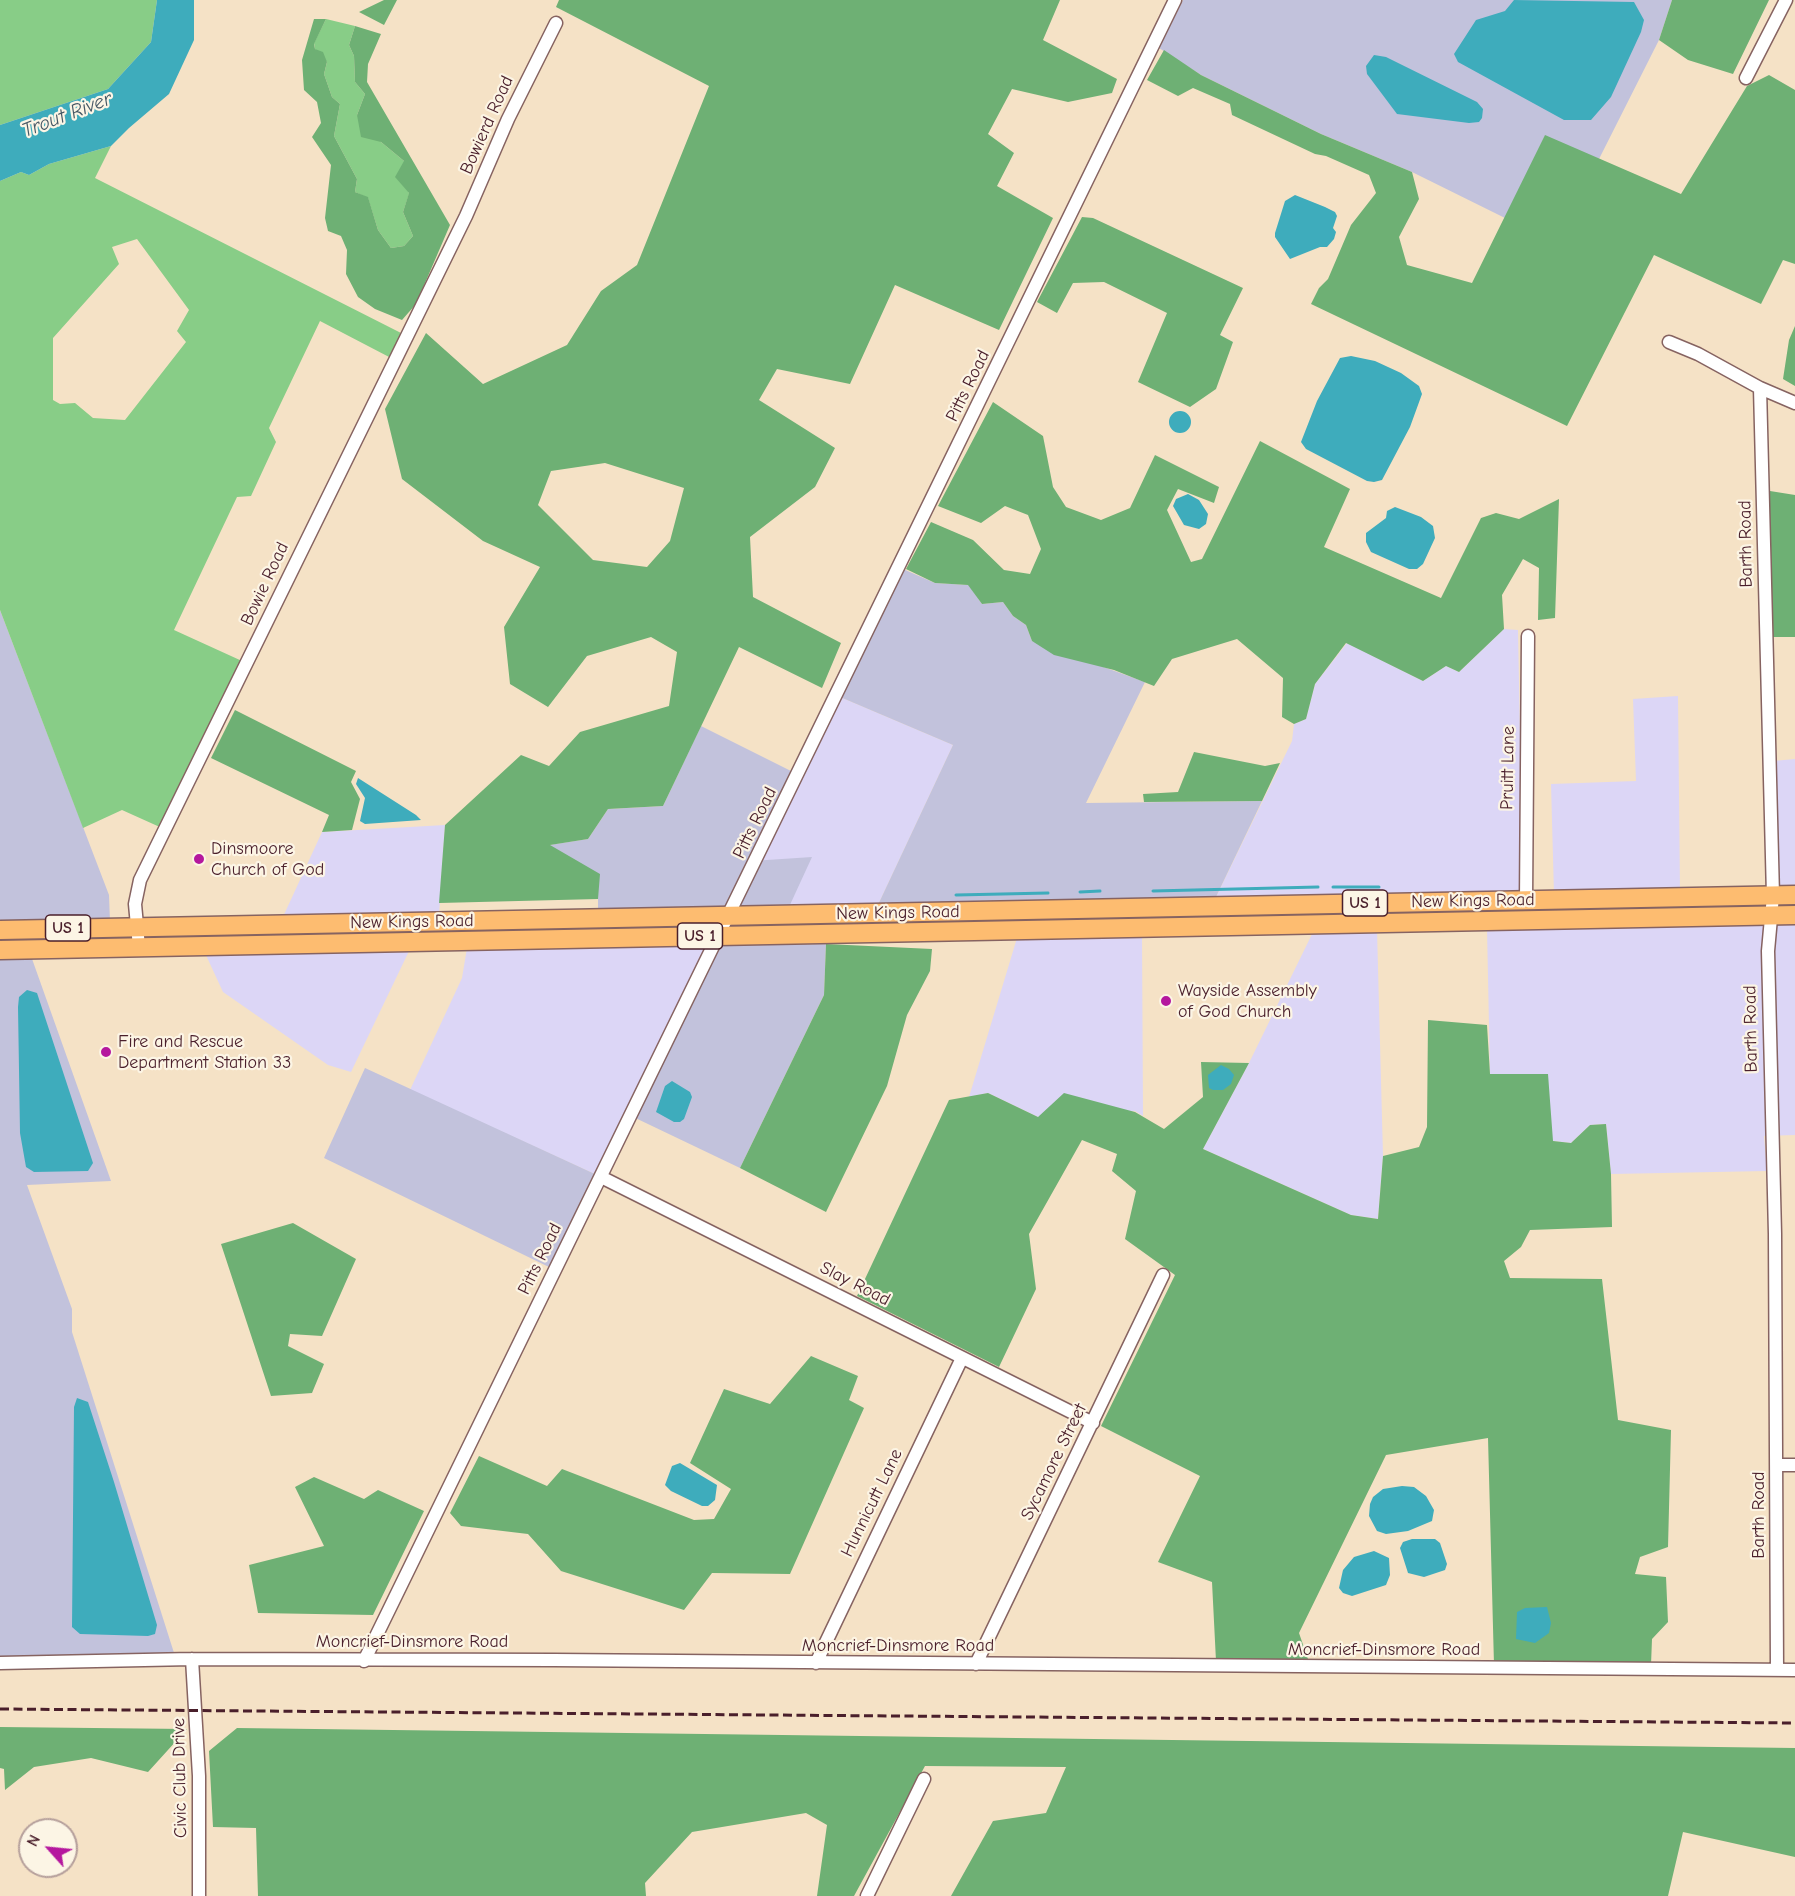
<!DOCTYPE html>
<html>
<head>
<meta charset="utf-8">
<style>
	body { margin:0 }
	#map { position:relative; width:1795px; height:1896px; overflow:hidden; background:#f5e2c6; font-family:"Comic Neue",sans-serif }
	canvas { display:block }
	.north { position:absolute; left:18px; top:1818px; width:60px; height:60px; box-sizing:border-box; background:#fcf5e5; border:2px solid #b59f9b; border-radius:50%; rotate:297deg; font-size:16px; font-weight:700; line-height:24px; text-align:center; color:#4a1f2b }
	.north::after { content:''; display:block; margin:auto; width:21px; height:27px; background:#b5179e; clip-path:polygon(50% 0,100% 100%,50% 72%,0 100%) }
</style>
</head>
<body>
<div id="map">
<canvas width="1795" height="1896"></canvas>
<div class="north">N</div>
</div>
<script>
const c = document.querySelector('canvas').getContext('2d');
c.lineJoin = 'round';
function paint(path, color) { c.fillStyle = color; c.fill(path, 'evenodd'); }
const poly = rows => new Path2D(rows.map(r => 'M' + r).join(''));
function strokePath(path, color, width, dash) { c.strokeStyle = color; c.lineWidth = width; c.lineCap = dash ? 'butt' : 'round'; c.setLineDash(dash || []); c.stroke(path); }
function drawText(font, color, halo, rows, align = 'center') {
  c.font = font + ' "Comic Neue",sans-serif'; c.lineWidth = 4.5; c.setLineDash([]); c.textBaseline = 'middle'; c.strokeStyle = halo; c.fillStyle = color; for (const [text, x, y, turn = 0] of rows) {
    c.save(); c.translate(x, y); c.rotate((+turn || 0) * Math.PI / 180); c.textAlign = isNaN(turn) ? turn : align; if (halo) c.strokeText(text, 0, 0); c.fillText(text, 0, 0); c.restore();
  }
}
paint(poly([
	[1504,629,1518,630,1523,897,1214,901,1292,741,1294,724,1306,719,1315,684,1347,643,1423,681,1446,666,1459,672],
	[833,694,953,745,877,907,789,907,751,861],
	[1678,696,1680,892,1554,894,1551,784,1636,781,1633,699],
	[1795,759,1795,889,1777,889,1773,761],
	[445,825,439,915,282,919,322,832],
	[1795,922,1795,1135,1764,1136,1767,1171,1611,1174,1606,1124,1590,1125,1571,1143,1553,1141,1490,1074,1487,929],
	[1314,930,1377,930,1383,1156,1378,1219,1351,1215,1203,1149,1249,1063],
	[1142,934,1143,1116,1135,1111,1038,1117,988,1093,969,1097,1017,938],
	[710,945,597,1175,410,1090,462,978,467,948],
	[410,949,351,1072,328,1065,223,992,205,953]
]), '#dcd6f6');
paint(poly([
	[1183,0,1672,0,1659,40,1599,159,1545,136,1505,218,1412,172,1321,134,1201,75,1159,48],
	[896,566,935,583,969,585,982,604,1003,602,1013,616,1026,625,1032,641,1145,682,1086,803,1262,801,1214,901,877,907,953,745,833,694],
	[0,610,109,895,110,922,0,924],
	[701,726,795,773,752,861,812,857,789,907,598,912,598,899,549,845,588,839,608,809,663,806],
	[826,944,824,995,740,1168,627,1114,710,945],
	[0,956,31,956,111,1181,27,1185,72,1309,72,1332,175,1656,0,1658],
	[365,1068,597,1175,551,1268,324,1158]
]), '#c2c2dc');
paint(poly([
	[0,0,157,0,151,42,108,89,0,125],
	[326,19,355,26,349,45,354,56,355,82,365,94,357,115,381,142,404,161,409,194,403,212,413,236,404,246,391,248,378,230,368,198,355,192,357,179,334,136,340,104,332,97,324,74,327,62,315,49,314,43],
	[111,146,95,178,403,334,391,358,320,321,269,428,276,442,251,496,237,497,174,630,242,661,162,828,122,810,83,828,0,610,0,181,21,172,29,175,49,164],
	[137,239,189,310,177,331,186,342,125,420,93,418,75,403,60,404,53,400,53,338,119,264,112,247]
]), '#88cd87');
paint(poly([
	[384,0,397,0,384,25,359,12],
	[559,0,1060,0,1043,40,1117,79,1112,93,1068,102,1012,89,988,134,1014,153,997,186,1053,218,999,330,895,285,850,384,777,369,759,400,835,448,815,487,750,537,753,597,841,643,822,688,739,647,663,806,608,809,588,839,550,845,600,874,598,899,439,903,445,825,521,755,549,766,580,732,669,706,677,652,651,637,587,656,548,707,510,684,504,627,540,567,483,541,402,479,385,409,426,333,483,384,567,345,601,291,637,265,709,86,556,7],
	[605,463,684,488,670,541,647,567,593,560,538,505,551,471],
	[1672,0,1769,0,1733,74,1688,60,1659,40],
	[314,19,326,19,314,44,315,49,323,52,327,62,324,74,332,97,340,104,334,136,357,179,355,192,368,197,378,230,391,248,404,246,413,236,403,212,409,193,395,177,404,161,381,142,361,137,357,115,365,94,355,82,354,56,349,45,355,26,381,34,368,64,367,82,450,225,416,304,402,320,375,309,358,297,346,274,347,250,341,236,328,231,325,218,331,165,312,137,321,123,317,102,304,90,302,60],
	[1164,50,1201,75,1321,134,1412,172,1419,199,1399,237,1407,265,1472,283,1545,135,1681,194,1747,86,1769,75,1795,90,1795,264,1783,260,1761,304,1654,255,1567,426,1311,304,1319,288,1328,279,1351,225,1376,193,1369,175,1326,156,1315,154,1232,115,1230,104,1193,88,1178,96,1147,80],
	[1082,217,1093,218,1243,288,1220,335,1233,342,1216,389,1190,407,1138,382,1167,313,1104,282,1073,283,1057,313,1037,302],
	[1795,326,1795,386,1783,379,1789,340],
	[993,402,1043,436,1053,487,1066,507,1101,520,1130,508,1155,455,1219,487,1214,503,1178,489,1167,510,1191,562,1202,559,1260,441,1350,489,1324,547,1441,598,1481,518,1496,513,1519,519,1559,499,1555,618,1538,620,1539,568,1523,559,1502,595,1504,629,1459,672,1446,666,1423,681,1346,643,1315,684,1306,719,1294,724,1282,717,1283,678,1237,639,1172,659,1154,686,1114,670,1054,655,1032,641,1026,625,1013,616,1003,602,982,604,968,585,935,583,906,569,931,522,973,540,1004,570,1030,574,1041,549,1028,515,1005,506,981,523,938,506],
	[1770,491,1795,495,1795,637,1770,637],
	[235,710,356,771,351,782,360,799,352,830,322,832,329,815,211,758],
	[1194,752,1265,766,1280,763,1262,801,1144,802,1143,794,1178,792],
	[826,944,932,949,930,971,907,1015,887,1086,826,1212,740,1168,824,995],
	[1428,1020,1487,1025,1490,1074,1548,1074,1553,1141,1571,1143,1590,1125,1606,1124,1611,1174,1612,1227,1530,1230,1521,1247,1504,1261,1510,1278,1602,1279,1618,1420,1671,1430,1668,1547,1640,1557,1635,1574,1666,1577,1668,1622,1652,1639,1651,1665,1494,1665,1488,1438,1386,1455,1299,1633,1309,1662,1216,1661,1212,1582,1158,1562,1200,1476,1101,1426,1175,1275,1125,1239,1136,1191,1112,1171,1117,1154,1082,1140,1029,1234,1036,1289,999,1367,857,1296,949,1100,988,1093,1038,1117,1064,1093,1135,1112,1164,1129,1203,1097,1201,1062,1249,1063,1203,1149,1351,1215,1378,1219,1383,1156,1419,1147,1427,1127],
	[293,1223,356,1259,322,1336,290,1334,288,1346,324,1364,312,1393,271,1396,221,1244],
	[811,1356,858,1376,849,1400,864,1408,790,1574,712,1573,684,1610,561,1571,528,1534,461,1526,450,1513,479,1456,547,1486,562,1469,694,1520,714,1519,731,1489,690,1463,724,1389,770,1404],
	[314,1477,364,1499,378,1490,424,1511,373,1615,258,1613,249,1565,324,1546,295,1487],
	[0,1727,187,1729,148,1772,91,1758,34,1767,5,1790,4,1769,0,1768],
	[237,1728,1795,1748,1795,1857,1683,1832,1668,1896,951,1896,993,1821,1046,1813,1066,1767,925,1766,854,1896,817,1896,827,1825,806,1813,692,1832,645,1883,646,1896,258,1896,256,1828,213,1827,209,1751]
]), '#6eb074');
paint(poly([
	[157,0,194,0,194,40,169,94,129,128,111,146,49,164,29,175,21,172,0,181,0,125,108,89,151,42],
	[1514,0,1634,2,1644,20,1641,32,1611,97,1591,120,1564,120,1458,62,1454,54,1476,20,1505,11],
	[1374,55,1386,57,1477,102,1483,109,1482,118,1479,122,1469,123,1397,114,1367,74,1366,66],
	[1295,195,1325,207,1335,212,1337,216,1333,228,1336,232,1334,239,1327,247,1320,247,1290,259,1275,237,1275,233,1285,201],
	[1351,356,1375,361,1401,373,1419,386,1422,394,1410,427,1382,480,1374,482,1367,481,1306,449,1301,442,1317,401,1340,358],
	'1169 422a11 11 0 1 1 22 0a11 11 0 1 1-22 0Z',
	[1188,494,1199,500,1208,514,1206,524,1199,529,1184,525,1173,506,1176,499],
	[1395,507,1421,517,1433,526,1435,538,1423,564,1417,569,1409,569,1371,552,1366,542,1366,533,1386,518,1387,511],
	[358,778,416,815,421,820,365,824,360,821,365,798,356,784],
	[27,990,37,993,93,1163,88,1171,34,1172,26,1167,20,1133,18,1007,19,997],
	[1221,1065,1229,1069,1234,1075,1231,1084,1223,1090,1213,1090,1209,1088,1208,1075],
	[672,1081,690,1092,692,1097,684,1119,680,1122,674,1122,656,1112,665,1086],
	[77,1398,88,1402,114,1482,157,1625,155,1634,148,1636,80,1634,72,1627,74,1407],
	[680,1463,717,1485,715,1500,708,1506,702,1506,671,1491,665,1485,672,1466],
	[1402,1486,1414,1487,1426,1496,1434,1510,1432,1521,1408,1531,1386,1534,1377,1531,1369,1516,1370,1504,1373,1497,1383,1489],
	[1412,1539,1435,1539,1440,1543,1447,1564,1445,1570,1424,1577,1408,1573,1400,1548,1403,1542],
	[1374,1551,1389,1558,1390,1575,1386,1585,1352,1596,1343,1593,1339,1588,1343,1570,1354,1557],
	[1547,1607,1551,1623,1549,1633,1535,1643,1516,1639,1517,1612,1525,1608]
]), '#3eacbc');
strokePath(poly([
	[1333,887,1379,887],
	[1153,891,1318,887],
	[1080,892,1100,891],
	[956,895,1048,893]
]), '#3eacbc', 3);
const minor = poly([
	[1746,78,1786,0],
	[1669,342,1698,354,1760,388,1795,403],
	[1760,388,1773,896,1768,951,1775,1234,1777,1670],
	[1526,901,1528,636],
	[139,947,135,904,140,880,466,216,508,119,556,23],
	[601,1177,1093,1423],
	[1777,1465,1795,1465],
	[192,1659,199,1776,199,1896],
	[364,1661,1175,0],
	[0,1663,192,1659,554,1660,1795,1670],
	[816,1663,962,1358],
	[976,1664,1163,1275],
	[867,1896,924,1779]
]);
const highway = poly([
	[0,930,1795,895],
	[0,950,1795,915]
]);
strokePath(minor, '#866361', 15);
strokePath(highway, '#866361', 21);
strokePath(minor, '#fff', 12);
strokePath(highway, '#fdbc70', 18);
strokePath(poly([
	[0,1709,1795,1723]
]), '#4a1f2b', 3, [9, 4.5]);
for (const [x, y, r, color] of [
	[199,859,6,"#b5179e"],
	[1166,1001,6,"#b5179e"],
	[106,1052,6,"#b5179e"]
]) { const dot = new Path2D(); dot.arc(x, y, r, 0, 2 * Math.PI); c.fillStyle = color; c.fill(dot); strokePath(dot, '#fcf5e5', 2); }
for (const [x, y, w] of [
	[1365,903,45],
	[68,928,45],
	[700,936,45]
]) { const box = new Path2D(); box.roundRect(x - w / 2, y - 13, w, 26, 4.5); c.fillStyle = '#fcf5e5'; c.fill(box); strokePath(box, '#4a1f2b', 1.5); }
drawText('bold 16px', '#4a1f2b', null, [
	["US 1",1365,903],
	["US 1",68,928],
	["US 1",700,936]
]);
drawText('18px', '#4a1f2b', '#fcf5e5', [
	["Bowierd Road",487,125,-66],
	["Pitts Road",968,386,-64],
	["Barth Road",1746,544,-91],
	["Bowie Road",265,584,-65],
	["Pruitt Lane",1508,768,-89],
	["Pitts Road",755,823,-64],
	["New Kings Road",1473,901,-1],
	["New Kings Road",898,913,-1],
	["New Kings Road",412,922,-1],
	["Barth Road",1751,1029,-91],
	["Pitts Road",540,1259,-64],
	["Slay Road",855,1284,27],
	["Sycamore Street",1054,1462,-64],
	["Hunnicutt Lane",872,1503,-64],
	["Barth Road",1759,1515,-90],
	["Moncrief-Dinsmore Road",412,1642],
	["Moncrief-Dinsmore Road",898,1646],
	["Moncrief-Dinsmore Road",1384,1650],
	["Civic Club Drive",180,1778,-91]
]);
drawText('18px', '#4a1f2b', '#fcf5e5', [
	["Dinsmoore",211,849],
	["Church of God",211,870],
	["Wayside Assembly",1178,991],
	["of God Church",1178,1012],
	["Fire and Rescue",118,1042],
	["Department Station 33",118,1063]
], 'left');
drawText('italic 20px', '#455765', '#fcf5e5', [
	["Trout River",67,115,-21]
]);
</script>
</body>
</html>
